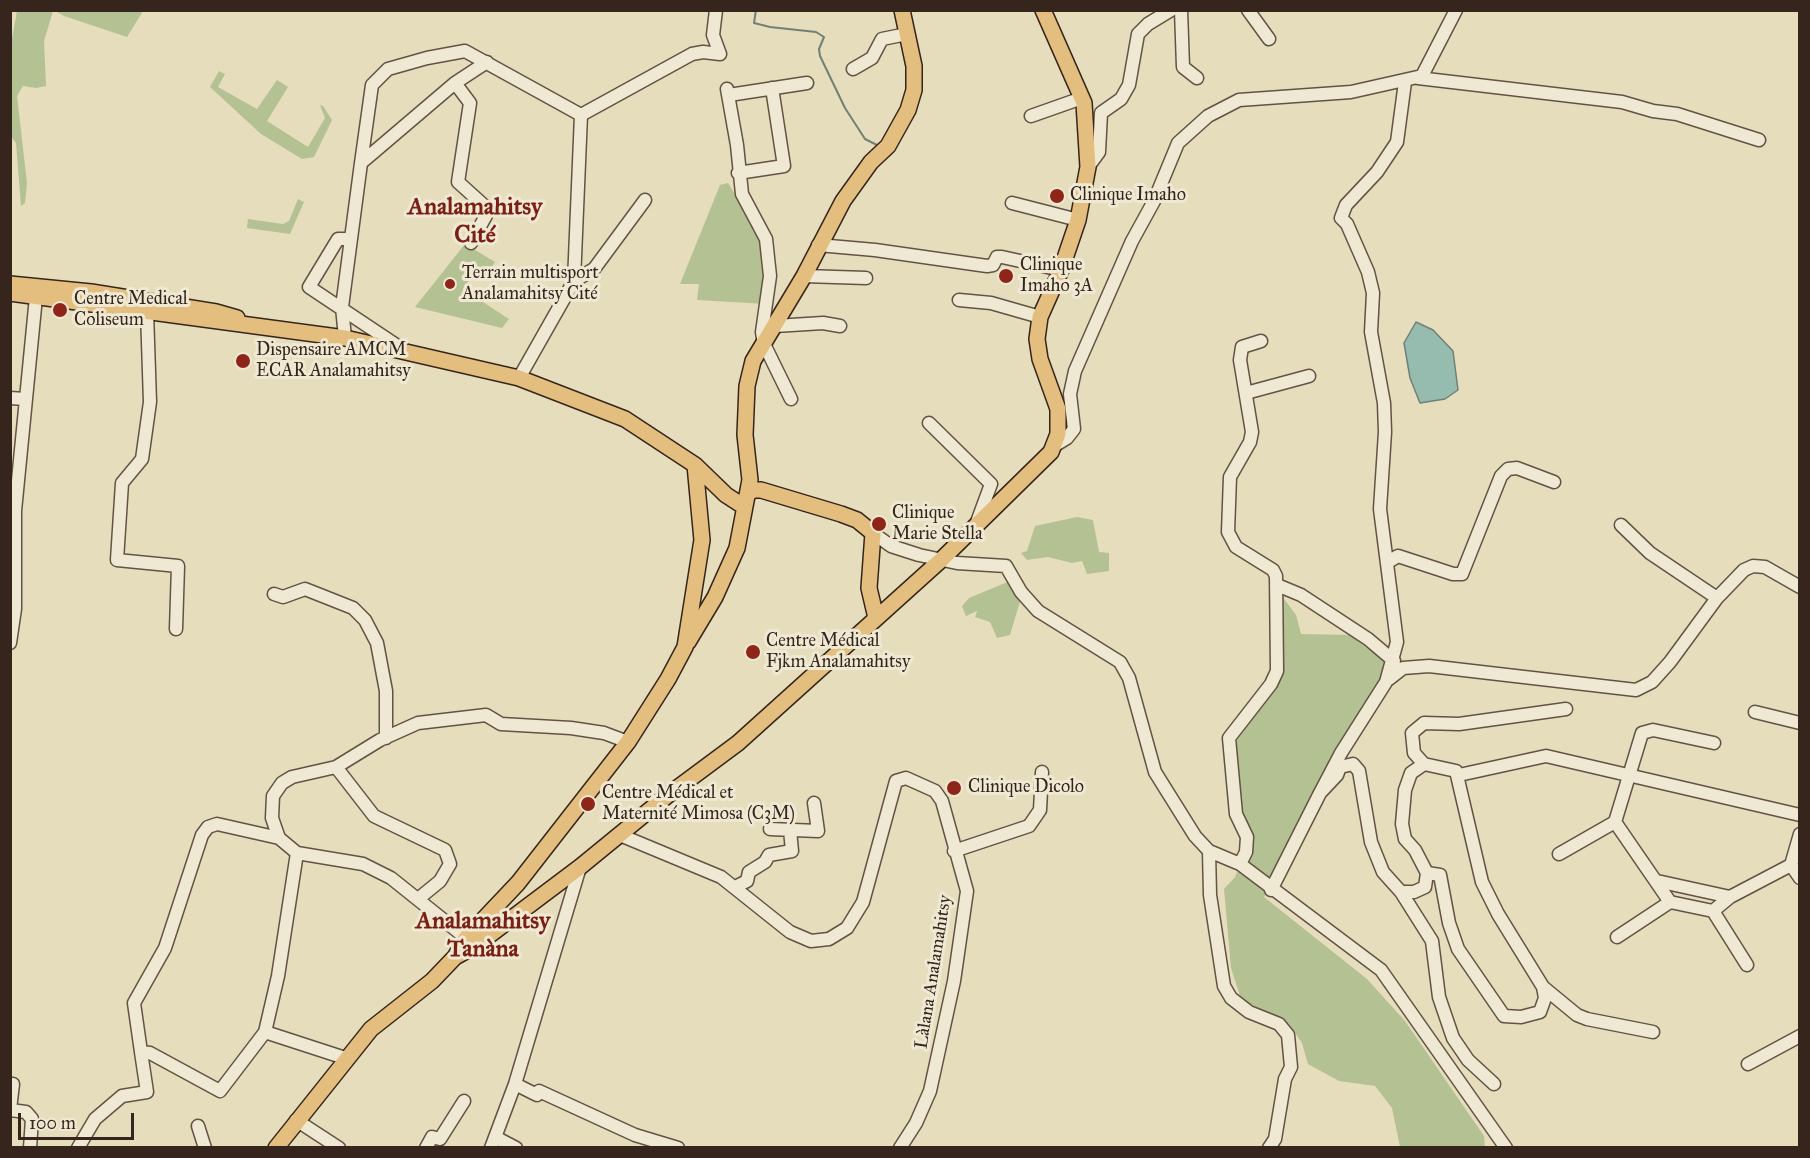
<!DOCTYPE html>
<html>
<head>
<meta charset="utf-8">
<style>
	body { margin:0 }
	#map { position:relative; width:1810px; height:1158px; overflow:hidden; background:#e6ddbd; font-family:"IM FELL Great Primer",serif }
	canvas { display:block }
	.frame { position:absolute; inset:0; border:12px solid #36251c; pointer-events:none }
	.scale { position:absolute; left:18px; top:1113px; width:116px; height:27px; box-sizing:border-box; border:3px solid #36251c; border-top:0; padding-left:8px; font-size:18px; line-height:21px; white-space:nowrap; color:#36251c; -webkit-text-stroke:4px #efe9d4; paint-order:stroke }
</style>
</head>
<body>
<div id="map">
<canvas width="1810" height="1158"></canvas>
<div class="frame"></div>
<div class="scale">100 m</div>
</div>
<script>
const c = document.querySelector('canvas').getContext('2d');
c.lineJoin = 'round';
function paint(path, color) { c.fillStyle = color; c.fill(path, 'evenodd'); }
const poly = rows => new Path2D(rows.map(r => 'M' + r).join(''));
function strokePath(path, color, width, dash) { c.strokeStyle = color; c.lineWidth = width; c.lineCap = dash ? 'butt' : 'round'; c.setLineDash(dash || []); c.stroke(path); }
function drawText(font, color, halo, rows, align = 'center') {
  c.font = font + ' "IM FELL Great Primer",serif'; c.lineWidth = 6; c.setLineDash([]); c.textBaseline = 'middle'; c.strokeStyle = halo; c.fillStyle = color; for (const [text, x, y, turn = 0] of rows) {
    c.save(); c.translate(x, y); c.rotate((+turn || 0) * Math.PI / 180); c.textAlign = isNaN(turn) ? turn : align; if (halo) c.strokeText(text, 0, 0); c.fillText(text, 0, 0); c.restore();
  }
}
paint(poly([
	[17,11,53,11,44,41,46,86,36,88,23,86,17,96,27,183,25,203,21,206,16,143,10,135,11,44],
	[55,11,143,11,127,37,64,16],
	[219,71,225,74,218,87,257,109,277,80,288,87,267,121,308,147,325,118,320,105,315,103,323,106,332,120,314,157,302,159,261,134,210,87],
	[728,183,762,237,765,304,697,300,699,284,680,284,720,185],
	[298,199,304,202,290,234,247,228,248,219,283,224,289,221],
	[465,244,495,262,485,278,475,271,463,289,509,319,502,328,415,307],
	[1077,517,1093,520,1099,552,1109,553,1109,571,1087,574,1082,561,1072,563,1048,557,1027,560,1021,553,1027,551,1035,526],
	[1010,581,1021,598,1010,635,997,638,990,622,975,617,977,611,966,616,962,606,969,598],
	[1279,592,1296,615,1301,634,1350,635,1390,666,1264,897,1367,979,1405,1021,1484,1136,1485,1147,1400,1147,1392,1108,1375,1086,1339,1081,1308,1064,1302,1043,1289,1024,1241,999,1231,968,1224,889,1235,877,1248,846,1237,794,1235,743,1280,678]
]), '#b4c192');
const water = poly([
	[1416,322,1433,330,1453,351,1458,390,1445,399,1420,403,1410,378,1404,343,1416,322]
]);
paint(water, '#96bcb0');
strokePath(water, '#708075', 1.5);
strokePath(poly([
	[756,10,754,23,770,27,816,32,824,37,819,49,820,56,845,108,865,139,879,146]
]), '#708075', 2);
const minor = poly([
	[1181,10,1183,67,1197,78],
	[1248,10,1269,39],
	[853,69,872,58,882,39,907,34],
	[1418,78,1622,102,1653,111,1677,114,1759,140],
	[455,83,470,103,458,182,489,210,471,243],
	[727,89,737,145,742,194,766,239,770,276,762,332,764,344,791,399],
	[729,95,807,83],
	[581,115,692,54,703,52,720,54,713,35,716,10],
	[1031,116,1082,98],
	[361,163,372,85,388,69,427,58,465,51,581,115,574,281,519,378],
	[1088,167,1099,152,1101,113,1121,99,1129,85,1138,34,1148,24,1171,10],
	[738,173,784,166,772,88],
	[1012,203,1078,220],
	[351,239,338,239,309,287,396,345,395,350],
	[818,245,875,250,987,266,993,265,997,257,1002,257,1061,270],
	[804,276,866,278],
	[574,281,594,269,645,200],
	[959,300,991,303,1040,317],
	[147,312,150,402,142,459,122,483,117,560,178,566,176,629],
	[775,326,823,323,840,326],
	[345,338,342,307,361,163,455,83,487,62],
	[1246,393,1309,376],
	[10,398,25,399],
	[929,423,991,484,977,522],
	[1054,446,1067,438,1074,429,1070,394,1075,371,1132,241,1154,201,1178,143,1208,116,1239,100,1351,92,1422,76,1456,10],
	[1621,525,1650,553,1717,598],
	[873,533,891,546,919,555,957,563,1006,566,1021,592,1038,611,1120,662,1129,678,1155,772,1195,836,1209,851,1240,864,1381,970,1506,1148],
	[1388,562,1398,556,1453,574,1462,574,1501,476,1508,469,1517,468,1554,482],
	[1277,585,1301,595,1368,639,1394,661],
	[274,594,283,597,305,589,353,608,365,620,377,643,386,691,386,738],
	[10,643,15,609,15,511,36,297],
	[1389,679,1403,668,1429,666,1636,690,1652,682,1670,662,1717,598,1744,570,1753,566,1765,567,1800,587],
	[1566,709,1459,724,1424,723,1412,733,1414,753,1424,764,1456,771,1482,882,1498,914,1543,987,1577,1015,1587,1019,1653,1032],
	[1755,712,1800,723],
	[336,767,380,740,418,723,486,715,501,724,571,728,604,733,628,742],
	[1459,775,1546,756,1800,815],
	[1320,793,1341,753,1386,682,1397,642,1380,509,1385,432,1384,403,1371,332,1373,293,1368,272,1347,224,1341,218,1346,205,1377,172,1397,142,1405,82],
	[1615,822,1670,902,1713,911,1747,965],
	[770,829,818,831,814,803],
	[620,835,721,877,790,932,811,941,829,939,847,928,863,902,896,781,906,778,935,791,942,801,967,891,954,981,930,1091,916,1123,900,1148],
	[954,851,1029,826,1040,810,1042,772],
	[1209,851,1210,895,1224,986,1231,998,1249,1012,1279,1024,1288,1035,1291,1067,1285,1079,1275,1139,1269,1148],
	[297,853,279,838,272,818,273,796,282,783,292,777,336,767,374,816,445,850,450,864,440,881,418,899],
	[1559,854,1615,822,1642,733,1653,730,1714,743],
	[1240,864,1246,852,1247,837,1236,814,1229,738,1271,684,1277,671,1276,576,1273,570,1236,547,1228,532,1230,477,1250,442,1252,432,1240,360,1242,347,1261,341],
	[1791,865,1800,878],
	[1427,873,1440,875,1449,923,1458,949,1504,1016,1521,1017,1540,1012,1545,998,1543,987],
	[1657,881,1730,897,1713,911],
	[735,887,747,881,749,872,765,862,769,855,792,851,790,830],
	[1271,890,1320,793,1337,775,1340,767,1353,764,1359,771,1371,842,1383,872,1401,892,1414,892,1425,887,1427,873,1415,850,1405,839,1402,824,1405,790,1411,773,1424,764],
	[1401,892,1432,941,1439,997,1453,1038,1468,1060,1494,1084],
	[1730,897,1791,865,1800,834],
	[1617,937,1670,902],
	[265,1032,220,1091,150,1053,141,1052,134,1003,165,948,202,835,208,827,217,824,279,838],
	[345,1058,265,1032,278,976,297,853,363,864,391,878,466,938],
	[1748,1064,1800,1036],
	[515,1084,537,1095,539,1091,635,1135,678,1148],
	[10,1109,13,1084],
	[10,1110,26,1112,32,1119,30,1148],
	[296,1120,339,1148],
	[198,1126,205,1148],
	[495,1137,516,1148],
	[78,1148,95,1119,122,1096,147,1092,141,1052],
	[426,1148,432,1137,440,1139,464,1101],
	[491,1148,515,1084,580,867]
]);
const major = poly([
	[10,284,91,292,216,312,237,318],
	[10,293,345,338,519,378,625,419,695,465,726,495,743,506],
	[748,494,753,490,761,490,841,514,857,520,873,533,869,588,876,618],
	[688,642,715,597,737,548,750,480,745,435,747,386,753,361,804,276,843,201,871,162,888,146,908,110,914,90,914,66,902,10],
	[455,957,475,946,580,867,668,795,738,743,941,560,1051,452,1058,434,1058,409,1040,359,1037,339,1040,317,1061,270,1078,220,1088,167,1084,103,1043,10],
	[276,1148,371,1029,432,981,455,957,466,938,518,883,628,742,668,679,685,647,702,540,695,465]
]);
strokePath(minor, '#625344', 15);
strokePath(major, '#36251c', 18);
strokePath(minor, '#efe9d4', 12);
strokePath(major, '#e3be7e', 15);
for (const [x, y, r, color] of [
	[1057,196,8,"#8f2418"],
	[1006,276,8,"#8f2418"],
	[450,284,6,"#8f2418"],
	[60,310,8,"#8f2418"],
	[243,361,8,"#8f2418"],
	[879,524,8,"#8f2418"],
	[753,652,8,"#8f2418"],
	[954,788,8,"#8f2418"],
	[588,804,8,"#8f2418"]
]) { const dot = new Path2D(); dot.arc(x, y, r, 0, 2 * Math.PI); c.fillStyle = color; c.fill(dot); strokePath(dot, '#efe9d4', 2); }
drawText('18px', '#36251c', '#efe9d4', [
	["Clinique Imaho",1070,196],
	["Clinique",1020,266],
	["Imaho 3A",1020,287],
	["Terrain multisport",462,274],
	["Analamahitsy Cité",462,295],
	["Centre Medical",74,300],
	["Coliseum",74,321],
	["Dispensaire AMCM",256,351],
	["ECAR Analamahitsy",256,372],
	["Clinique",892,514],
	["Marie Stella",892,535],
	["Centre Médical",766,642],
	["Fjkm Analamahitsy",766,663],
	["Clinique Dicolo",968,788],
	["Centre Médical et",602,794],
	["Maternité Mimosa (C3M)",602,815]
], 'left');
drawText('18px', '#36251c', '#efe9d4', [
	["Làlana Analamahitsy",934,972,-81]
]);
drawText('bold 24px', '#7a1f14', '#efe9d4', [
	["Analamahitsy",475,208],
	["Cité",475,236],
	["Analamahitsy",483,922],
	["Tanàna",483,950]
]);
</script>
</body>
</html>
